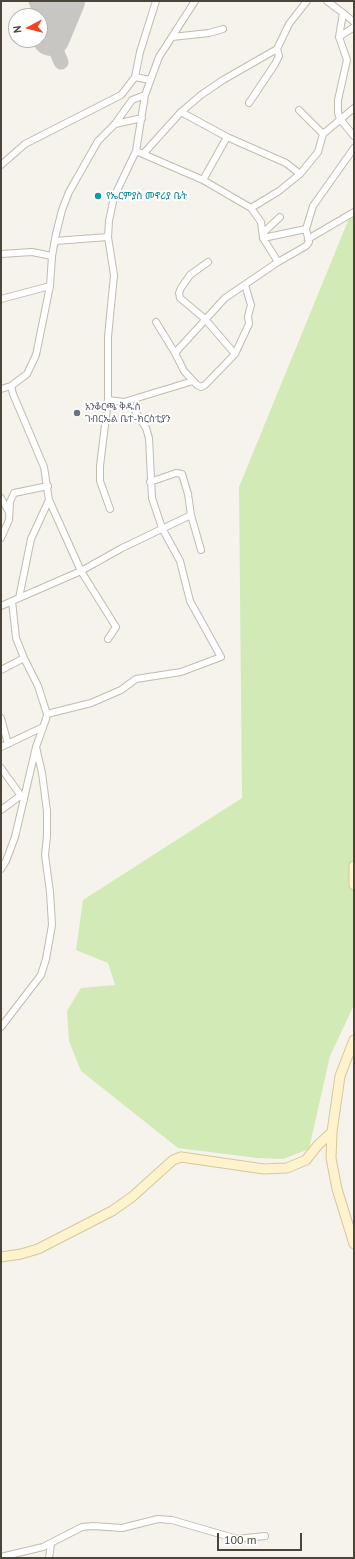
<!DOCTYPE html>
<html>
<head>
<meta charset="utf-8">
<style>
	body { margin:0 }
	#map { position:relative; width:355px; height:1559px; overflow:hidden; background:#f6f3ec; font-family:"PT Sans",sans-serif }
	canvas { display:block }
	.frame { position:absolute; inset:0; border:2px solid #4b4439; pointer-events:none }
	.north { position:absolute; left:8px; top:8px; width:40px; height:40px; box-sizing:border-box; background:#fff; border:1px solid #b7b4b0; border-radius:50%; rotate:263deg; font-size:11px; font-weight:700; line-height:16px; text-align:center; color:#4b4439 }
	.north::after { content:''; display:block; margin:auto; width:14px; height:18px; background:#fc3f1d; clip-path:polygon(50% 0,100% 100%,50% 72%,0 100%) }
	.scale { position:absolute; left:217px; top:1533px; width:85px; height:18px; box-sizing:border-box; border:2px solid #4b4439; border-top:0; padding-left:5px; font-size:12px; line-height:14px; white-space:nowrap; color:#4b4439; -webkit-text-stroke:3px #fff; paint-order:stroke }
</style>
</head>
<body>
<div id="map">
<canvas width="355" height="1559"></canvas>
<div class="frame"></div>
<div class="north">N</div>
<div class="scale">100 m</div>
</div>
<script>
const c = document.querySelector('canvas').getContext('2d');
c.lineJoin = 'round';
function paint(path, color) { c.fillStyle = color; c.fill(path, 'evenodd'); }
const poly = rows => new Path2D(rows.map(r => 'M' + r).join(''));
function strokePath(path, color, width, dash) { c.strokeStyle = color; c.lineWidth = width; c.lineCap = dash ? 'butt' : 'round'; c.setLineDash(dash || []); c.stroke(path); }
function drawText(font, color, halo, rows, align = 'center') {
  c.font = font + ' "PT Sans","Noto Sans Ethiopic",sans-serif'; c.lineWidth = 4; c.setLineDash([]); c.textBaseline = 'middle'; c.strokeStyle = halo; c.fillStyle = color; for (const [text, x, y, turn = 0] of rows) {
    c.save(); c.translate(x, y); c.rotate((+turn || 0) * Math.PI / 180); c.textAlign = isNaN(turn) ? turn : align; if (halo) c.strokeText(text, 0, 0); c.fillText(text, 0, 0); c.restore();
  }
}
paint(poly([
	[354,215,354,1005,330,1056,309,1149,283,1159,257,1158,178,1148,81,1071,69,1041,67,1011,81,988,115,985,108,963,76,950,83,900,242,798,239,487,350,216]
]), '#d2eab5');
strokePath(poly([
	[36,1,61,62]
]), '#c8c6c3', 15);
strokePath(poly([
	[51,37,66,1]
]), '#c8c6c3', 38);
const minor = poly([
	[327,1,343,13,339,37,347,60,338,100,338,113,340,119,354,136],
	[343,13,354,22],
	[172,37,209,33,223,29],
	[339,37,354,27],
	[135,77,150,80],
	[249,103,275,64,279,56,277,49],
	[299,110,323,134],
	[181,112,227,137,203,180],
	[115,124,142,118],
	[227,137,286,163,300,174],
	[136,151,203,180,251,208,279,191,300,174,318,152,323,134,354,108],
	[144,153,181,112,201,95,223,80,277,49,289,24,307,1],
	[1,165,25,144,121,95,125,90,135,77,140,52,156,1],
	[251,208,261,222,263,238,306,229,313,206,354,148],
	[264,232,280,217],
	[263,238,278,262,306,246,309,242,306,229],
	[308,239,354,212],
	[55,241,108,237],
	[1,254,32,252,52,256],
	[1,299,50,286],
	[156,322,175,353,225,298,278,262],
	[175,353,184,371,197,385,201,387,205,385,235,354,205,319,180,298,179,293,181,288,190,275,208,262],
	[235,354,249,324,248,316,251,305,245,285],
	[1,389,11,386],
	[124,402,193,381],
	[1,498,9,512],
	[110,509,100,481,100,466,108,400,108,337,114,275,108,237,109,221,114,197,136,151,145,95],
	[191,515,201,550],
	[1,538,9,520,10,502,14,493,48,486],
	[19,598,81,571,122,548,191,515,188,494,182,474,176,473,150,482],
	[12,601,16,638,24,658],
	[1,606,19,598,31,539,49,500],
	[108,639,116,627,81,571,49,500,44,467,13,394,11,386,27,374,36,355,50,286,52,256,56,234,62,210,69,192,98,141,115,124,132,100,145,95,159,57,195,1],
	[1,670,24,658,38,686,47,714,46,719,36,747,15,837,6,861,1,869],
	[47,714,91,703,121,690,136,679,181,672,221,657,190,601,180,561,162,528,152,498,149,438,146,428,133,408,124,402,108,400],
	[1,718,8,744],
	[1,747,43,727],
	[1,768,24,800],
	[1,810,20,796],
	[1,1027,41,975,46,959,52,925,50,892,45,855,47,836,47,811,42,773,36,747],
	[1,1557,43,1547,82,1527,93,1526,122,1528,158,1519,172,1520,237,1539,265,1536],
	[49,1558,51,1544]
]);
const secondary = poly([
	[354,866,354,885],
	[354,1040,340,1076,332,1132,331,1158,337,1189,354,1244],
	[1,1257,21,1254,38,1249,112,1211,132,1197,173,1160,181,1157,264,1169,287,1168,306,1160,318,1145,332,1132]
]);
strokePath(minor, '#c2bbae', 8);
strokePath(secondary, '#d6c79b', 11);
strokePath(minor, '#fff', 6);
strokePath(secondary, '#fff3cd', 9);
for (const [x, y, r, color] of [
	[98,196,4,"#0f9aa8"],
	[77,413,4,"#6b7280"]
]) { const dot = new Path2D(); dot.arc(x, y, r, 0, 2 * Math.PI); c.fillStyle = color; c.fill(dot); strokePath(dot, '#fff', 1.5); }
drawText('10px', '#0d838f', '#fff', [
	["የኤርምያስ መኖሪያ ቤት",106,196]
], 'left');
drawText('10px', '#5b616d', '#fff', [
	["አንቆርጫ ቅዱስ",85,407],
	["ገብርኤል ቤተ-ክርስቲያን",85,419]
], 'left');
</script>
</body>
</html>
